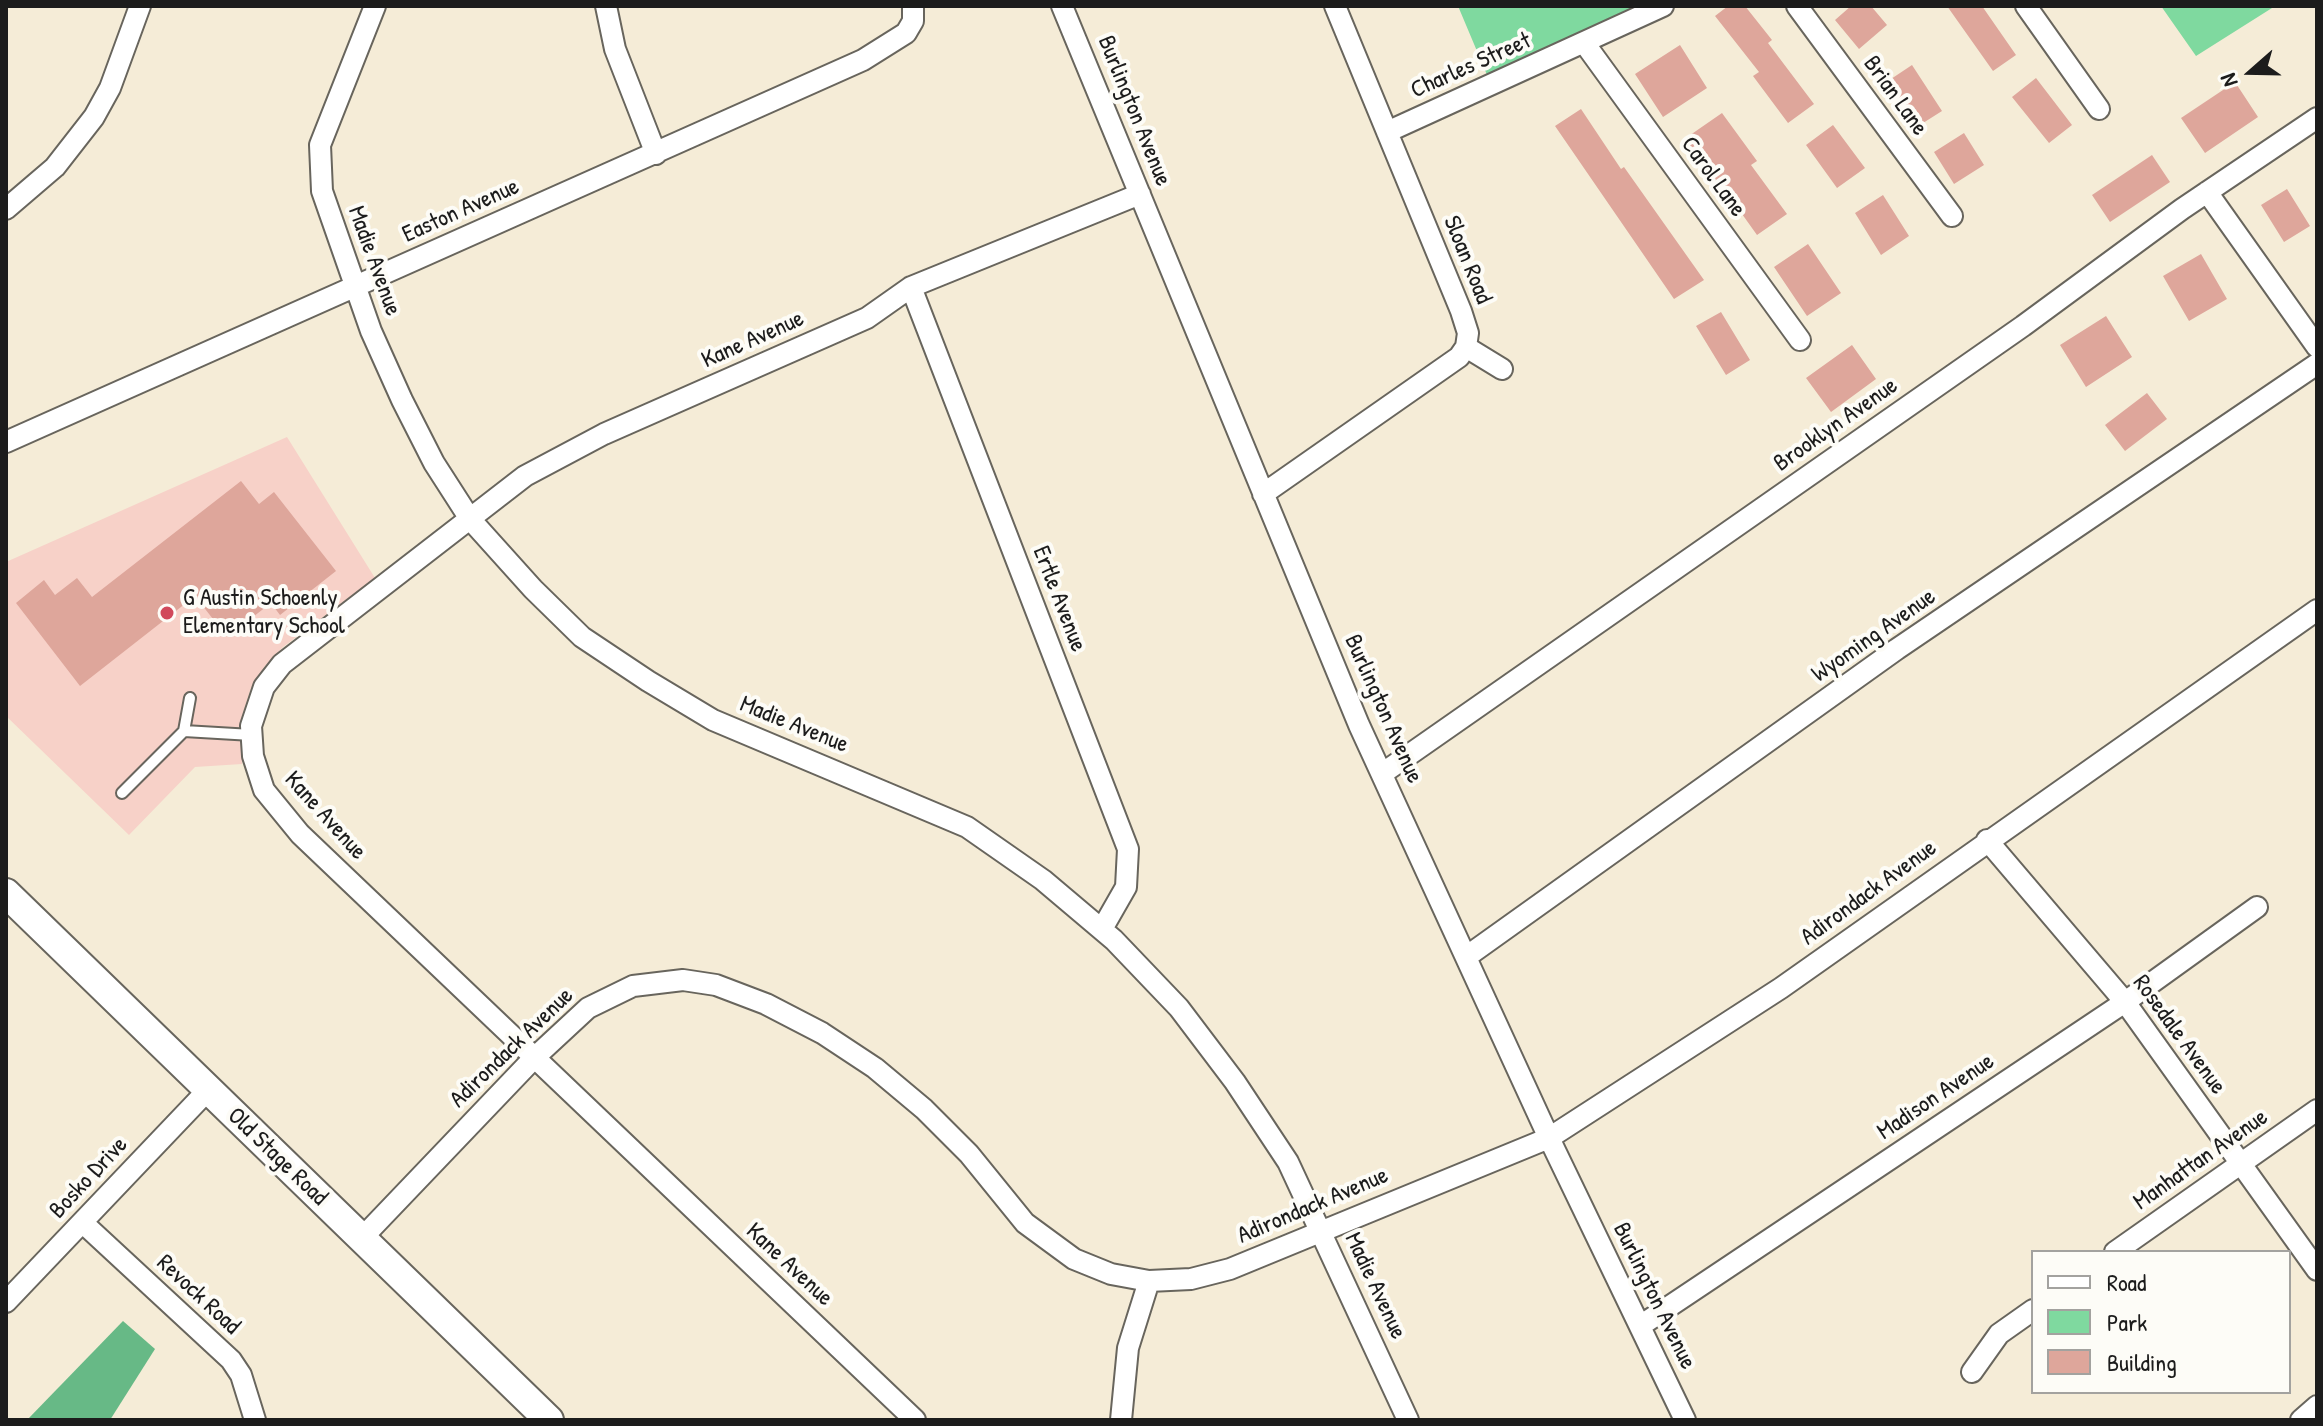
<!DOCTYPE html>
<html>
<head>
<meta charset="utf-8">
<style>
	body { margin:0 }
	#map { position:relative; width:2323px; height:1426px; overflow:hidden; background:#f5ecd7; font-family:"Patrick Hand",sans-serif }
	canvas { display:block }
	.frame { position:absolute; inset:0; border:8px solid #1c1c1c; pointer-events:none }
	.legend { position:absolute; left:2031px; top:1250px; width:260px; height:144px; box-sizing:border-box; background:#fdfcf7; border:2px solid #a3a29f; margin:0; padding:10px 14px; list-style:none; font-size:24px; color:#1c1c1c }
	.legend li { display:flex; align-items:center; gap:16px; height:40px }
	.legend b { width:40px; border:2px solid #a3a29f }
	.north { position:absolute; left:2211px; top:32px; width:80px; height:80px; -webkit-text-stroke:6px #fdfcf7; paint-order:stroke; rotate:250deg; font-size:22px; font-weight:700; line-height:32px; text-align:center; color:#1c1c1c }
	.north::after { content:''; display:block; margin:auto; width:28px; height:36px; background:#1c1c1c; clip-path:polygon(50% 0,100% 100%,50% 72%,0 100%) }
</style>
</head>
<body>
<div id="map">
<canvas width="2323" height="1426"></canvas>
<div class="frame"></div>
<ul class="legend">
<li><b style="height:10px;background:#fff"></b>Road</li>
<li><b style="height:22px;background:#7fd99f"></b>Park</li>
<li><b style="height:22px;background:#dea69b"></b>Building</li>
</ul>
<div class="north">N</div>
</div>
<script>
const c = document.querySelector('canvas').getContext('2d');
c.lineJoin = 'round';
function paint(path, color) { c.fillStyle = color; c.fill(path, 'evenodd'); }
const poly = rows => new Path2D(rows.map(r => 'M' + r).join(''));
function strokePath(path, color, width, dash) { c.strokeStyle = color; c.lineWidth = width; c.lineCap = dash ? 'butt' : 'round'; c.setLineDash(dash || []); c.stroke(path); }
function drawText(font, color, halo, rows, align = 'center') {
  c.font = font + ' "Patrick Hand",sans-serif'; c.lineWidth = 8; c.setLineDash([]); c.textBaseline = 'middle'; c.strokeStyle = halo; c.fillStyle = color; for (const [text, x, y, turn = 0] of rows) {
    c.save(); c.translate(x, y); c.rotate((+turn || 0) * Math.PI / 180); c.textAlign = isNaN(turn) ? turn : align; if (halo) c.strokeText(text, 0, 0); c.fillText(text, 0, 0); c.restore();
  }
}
paint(poly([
	[287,437,375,578,283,647,265,666,251,688,241,719,242,764,195,767,129,835,6,716,6,562]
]), '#f7d1c8');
paint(poly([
	[1458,6,1655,6,1490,82],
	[2161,6,2272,6,2272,8,2196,56]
]), '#7fd99f');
paint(poly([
	[123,1321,155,1349,110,1420,27,1420]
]), '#67b986');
paint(poly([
	[1728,6,1745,6,1772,40,1768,43,1814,104,1788,123,1753,76,1759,72,1715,16],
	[1851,6,1871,6,1887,25,1859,49,1835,20],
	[1947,6,1982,6,2016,55,1993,71],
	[1680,45,1707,88,1663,117,1635,74],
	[1912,65,1942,111,1912,130,1882,85],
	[2036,78,2072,125,2049,143,2012,97],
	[2235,82,2258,117,2205,153,2181,118],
	[1581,109,1621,169,1624,167,1704,280,1674,299,1555,126],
	[1722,113,1757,161,1751,165,1787,214,1757,235,1722,186,1718,189,1683,140],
	[1833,125,1865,168,1837,188,1806,145],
	[1964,133,1984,165,1954,184,1934,152],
	[2152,155,2170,182,2110,222,2092,195],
	[2287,189,2310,226,2284,242,2261,205],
	[1883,195,1909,236,1881,255,1855,213],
	[1808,244,1841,293,1807,316,1774,267],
	[2201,254,2227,299,2189,321,2163,276],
	[1721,312,1750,360,1726,375,1696,326],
	[2106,316,2132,357,2086,387,2060,345],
	[1852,345,1876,379,1831,412,1806,378],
	[2147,393,2167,419,2125,451,2105,425],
	[241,481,259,504,274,492,336,571,280,615,271,603,227,637,195,596,80,686,16,603,44,580,55,595,77,578,92,597]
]), '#dea69b');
const service = poly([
	[184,731,190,698],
	[122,793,184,731,252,735]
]);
const minor = poly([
	[375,6,320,145,322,191,371,331,402,400,434,463,470,519,533,589,582,637,648,681,713,720,967,827,1043,880,1114,940,1179,1008,1235,1082,1288,1162,1408,1420],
	[606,6,615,49,656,154],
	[1062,6,1359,725,1549,1138,1685,1420],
	[1797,6,1952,216],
	[2026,6,2099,109],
	[1585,44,1800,340],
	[1387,132,1663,6],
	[2207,192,2317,347],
	[6,209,55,167,94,117,110,88,140,6],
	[911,287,1128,849,1126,887,1102,929],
	[1466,347,1502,369],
	[6,442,863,60,906,33,913,21,913,6],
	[1263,494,1459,357,1466,347,1468,333,1461,311,1335,6],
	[1383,773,2023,326,2182,209,2317,118],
	[1987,840,2125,1002,2317,1270],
	[1466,957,1897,649,2317,364],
	[83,1223,231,1360,241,1375,255,1420],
	[362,1238,533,1059,588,1008,633,986,683,980,716,985,766,1004,822,1033,875,1068,924,1109,969,1154,1025,1223,1074,1259,1111,1274,1149,1281,1191,1279,1230,1269,1549,1138,1781,988,2317,610],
	[2115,1252,2317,1110],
	[6,1302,208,1090],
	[1640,1326,2125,1002,2257,907],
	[1972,1372,1999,1334,2033,1310],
	[915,1420,300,834,264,790,253,756,251,726,264,687,282,664,525,476,604,434,867,318,911,287,1140,194],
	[1121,1420,1128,1348,1149,1281],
	[2301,1420,2317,1406]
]);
const secondary = poly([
	[6,893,549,1420]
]);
strokePath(service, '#68655d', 14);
strokePath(minor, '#68655d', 24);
strokePath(secondary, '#68655d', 32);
strokePath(service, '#fff', 10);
strokePath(minor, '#fff', 20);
strokePath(secondary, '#fff', 28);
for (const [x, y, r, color] of [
	[167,613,8,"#d1495b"]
]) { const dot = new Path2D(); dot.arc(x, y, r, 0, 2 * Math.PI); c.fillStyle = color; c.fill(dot); strokePath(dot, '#fdfcf7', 3); }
drawText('24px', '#1c1c1c', '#fdfcf7', [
	["Charles Street",1471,66,-24],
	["Brian Lane",1895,96,54],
	["Burlington Avenue",1134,111,68],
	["Carol Lane",1713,177,54],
	["Easton Avenue",461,211,-24],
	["Sloan Road",1467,260,68],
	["Madie Avenue",374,261,70],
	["Kane Avenue",753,340,-24],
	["Brooklyn Avenue",1836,425,-35],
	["Ertle Avenue",1059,599,69],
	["Wyoming Avenue",1874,636,-35],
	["Burlington Avenue",1383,709,66],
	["Madie Avenue",794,725,22],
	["Kane Avenue",325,816,48],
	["Adirondack Avenue",1869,893,-36],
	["Rosedale Avenue",2179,1035,54],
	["Adirondack Avenue",512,1048,-44],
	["Madison Avenue",1936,1097,-34],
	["Old Stage Road",277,1157,44],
	["Manhattan Avenue",2201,1160,-35],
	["Bosko Drive",89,1178,-47],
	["Adirondack Avenue",1313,1206,-23],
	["Kane Avenue",789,1265,43],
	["Madie Avenue",1375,1286,65],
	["Revock Road",198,1295,43],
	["Burlington Avenue",1654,1296,64]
]);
drawText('24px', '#1c1c1c', '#fdfcf7', [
	["G Austin Schoenly",183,599],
	["Elementary School",183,627]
], 'left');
</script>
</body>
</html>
